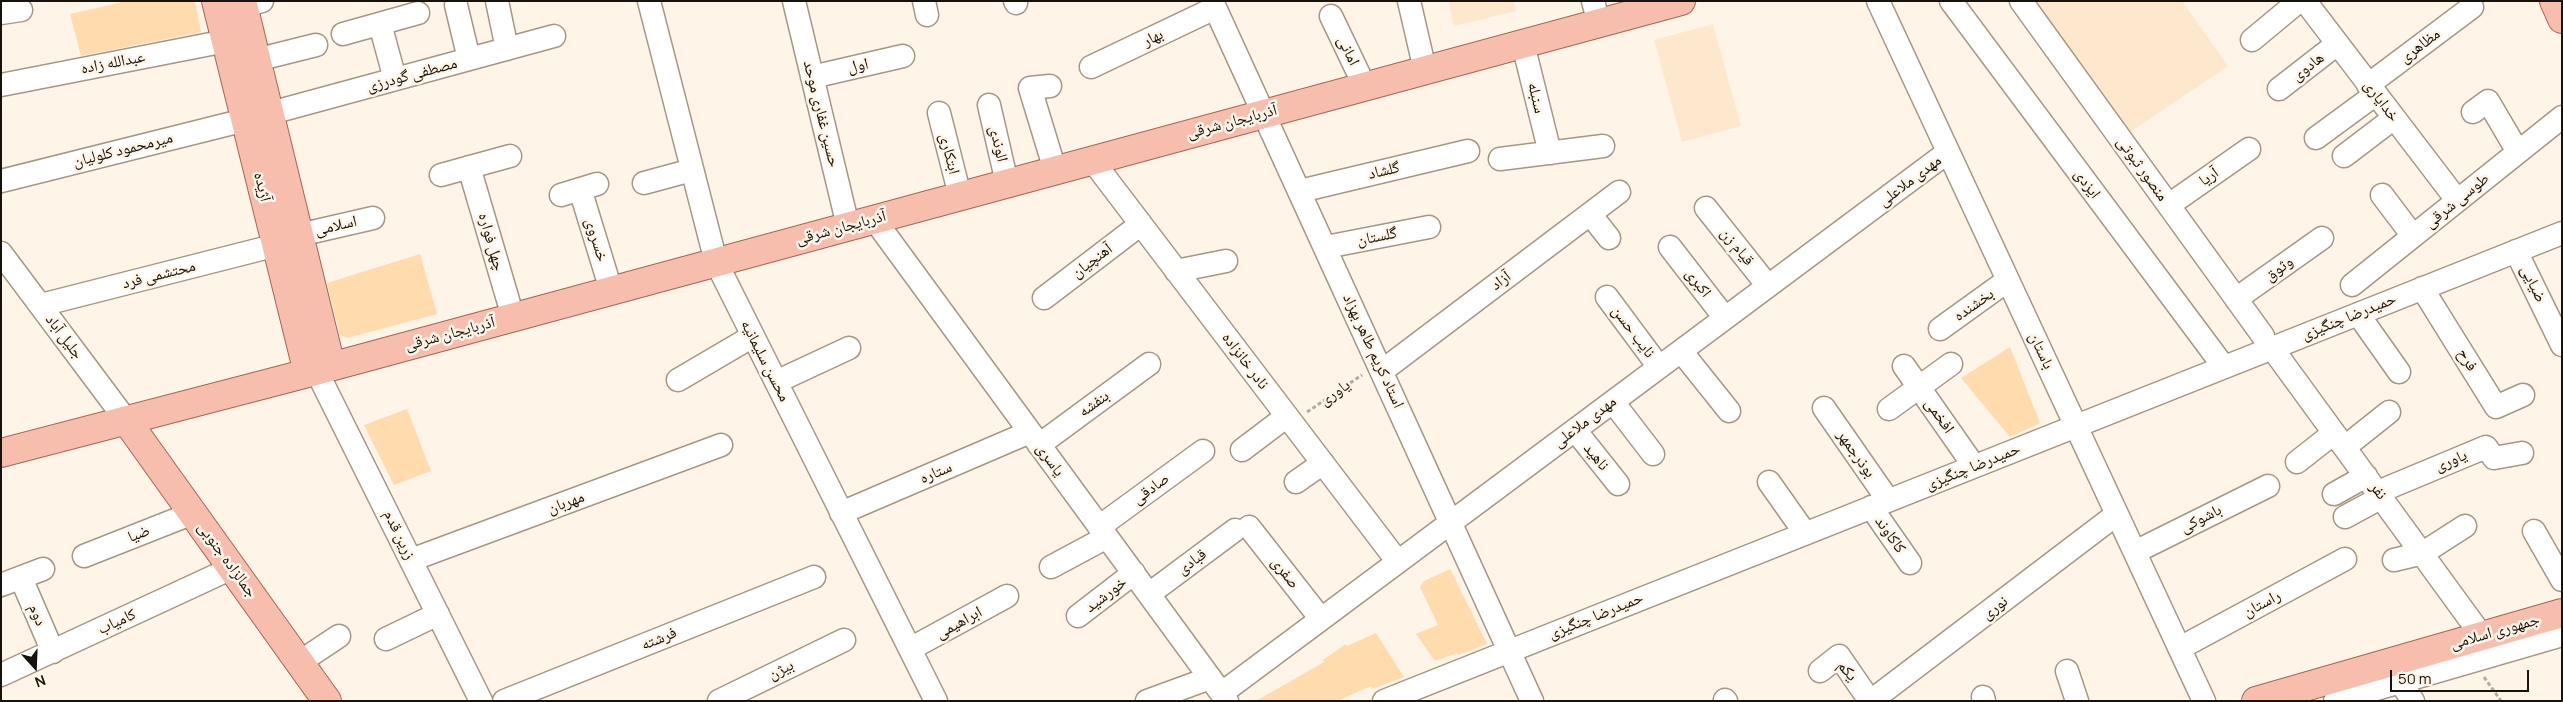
<!DOCTYPE html>
<html>
<head>
<meta charset="utf-8">
<style>
	body { margin:0 }
	#map { position:relative; width:2563px; height:702px; overflow:hidden; background:#fef4e8; font-family:Manrope,sans-serif }
	canvas { display:block }
	.frame { position:absolute; inset:0; border:2px solid #17120b; pointer-events:none }
	.north { position:absolute; left:10px; top:642px; width:50px; height:50px; -webkit-text-stroke:4px #fef4e8; paint-order:stroke; rotate:160deg; font-size:14px; font-weight:700; line-height:20px; text-align:center; color:#17120b }
	.north::after { content:''; display:block; margin:auto; width:18px; height:22px; background:#17120b; clip-path:polygon(50% 0,100% 100%,50% 72%,0 100%) }
	.scale { position:absolute; left:2390px; top:670px; width:139px; height:22px; box-sizing:border-box; border:2px solid #17120b; border-top:0; padding-left:6px; font-size:15px; line-height:18px; white-space:nowrap; color:#17120b; -webkit-text-stroke:4px #fef4e8; paint-order:stroke }
</style>
</head>
<body>
<div id="map">
<canvas width="2563" height="702"></canvas>
<div class="frame"></div>
<div class="north">N</div>
<div class="scale">50 m</div>
</div>
<script>
const c = document.querySelector('canvas').getContext('2d');
c.lineJoin = 'round';
function paint(path, color) { c.fillStyle = color; c.fill(path, 'evenodd'); }
const poly = rows => new Path2D(rows.map(r => 'M' + r).join(''));
function strokePath(path, color, width, dash) { c.strokeStyle = color; c.lineWidth = width; c.lineCap = dash ? 'butt' : 'round'; c.setLineDash(dash || []); c.stroke(path); }
function drawText(font, color, halo, rows, align = 'center') {
  c.font = font + ' Manrope,"Noto Naskh Arabic",sans-serif'; c.lineWidth = 5; c.setLineDash([]); c.textBaseline = 'middle'; c.strokeStyle = halo; c.fillStyle = color; for (const [text, x, y, turn = 0] of rows) {
    c.save(); c.translate(x, y); c.rotate((+turn || 0) * Math.PI / 180); c.textAlign = isNaN(turn) ? turn : align; if (halo) c.strokeText(text, 0, 0); c.fillText(text, 0, 0); c.restore();
  }
}
paint(poly([
	[1448,1,1514,1,1516,11,1454,26],
	[2029,1,2182,1,2228,66,2127,134],
	[1713,24,1741,126,1682,142,1654,40]
]), '#fde8cd');
paint(poly([
	[127,1,195,1,201,32,81,56,70,14],
	[420,254,437,314,347,338,340,335,327,283],
	[2010,347,2040,423,2010,437,1961,378],
	[407,409,431,471,394,485,364,425],
	[1450,569,1487,644,1458,655,1457,653,1435,661,1416,634,1438,625,1420,587,1424,581],
	[1376,633,1404,677,1373,689,1371,686,1337,701,1256,701,1324,662,1323,660,1346,644,1347,646]
]), '#ffdbad');
const minor = poly([
	[497,1,507,49],
	[649,1,716,262,936,701],
	[794,1,848,226],
	[924,1,927,15],
	[1015,1,1016,3],
	[1212,1,1532,701],
	[1409,1,1425,70],
	[1593,1,1599,24],
	[1878,1,2204,701],
	[1951,1,2224,367],
	[2021,1,2263,336],
	[2305,1,2457,200],
	[456,5,469,59],
	[243,6,262,1],
	[1,13,21,10],
	[1331,16,1365,87],
	[380,24,395,79],
	[343,34,418,13],
	[2252,40,2299,1],
	[1523,44,1550,153],
	[256,60,316,45],
	[1091,67,1215,8],
	[812,77,903,56],
	[1,85,226,41],
	[2368,85,2472,7],
	[1050,86,1030,88,1055,170],
	[2279,89,2337,44],
	[989,105,1007,183],
	[2473,112,2488,101,2518,152],
	[939,113,960,196],
	[2316,138,2376,94],
	[2344,156,2394,118],
	[1500,159,1603,146],
	[1092,160,1398,562],
	[469,167,513,317],
	[441,175,510,156],
	[1,181,245,120,554,36],
	[644,183,692,170],
	[580,189,611,290],
	[1300,191,1468,151],
	[561,195,597,184],
	[2382,195,2413,236],
	[2169,205,2249,149],
	[1706,208,1768,286],
	[1590,214,1609,238],
	[874,219,1227,701],
	[299,235,373,218],
	[1326,247,1429,227],
	[1670,247,1725,318],
	[2516,251,2562,345],
	[1,253,126,420],
	[1176,271,1226,261],
	[2352,285,2562,117],
	[2422,288,2496,407,2523,395],
	[1607,297,1659,367],
	[1044,298,1141,224],
	[2236,299,2322,238],
	[41,305,277,245],
	[2358,314,2399,372],
	[1940,329,2008,280],
	[2272,348,2482,636],
	[1681,351,1729,411],
	[1904,366,1974,466],
	[316,370,481,701],
	[1382,371,1619,192],
	[678,380,753,336],
	[776,382,849,348],
	[1613,402,1653,454],
	[1824,408,1888,500],
	[1889,409,1951,364],
	[1575,430,1618,484],
	[1039,445,1149,364],
	[2345,447,2389,412],
	[1242,450,1287,416],
	[2297,462,2334,433],
	[1296,482,1323,463],
	[1769,482,1805,533],
	[2378,492,2486,447,2494,458,2522,453],
	[2334,494,2366,476],
	[1871,507,1910,563],
	[841,513,1030,432],
	[2345,517,2382,497],
	[1099,527,1203,451],
	[1249,527,1321,619],
	[2534,531,2562,580],
	[2135,552,2268,486],
	[84,556,193,513],
	[411,560,721,445],
	[2394,560,2423,553,2465,526],
	[1051,567,1107,537],
	[21,578,53,652],
	[1,585,43,569],
	[1149,594,1235,530],
	[1078,616,1134,573],
	[386,639,438,614],
	[2180,648,2345,559],
	[910,649,1007,596],
	[300,662,339,636],
	[2392,670,2413,701],
	[1820,671,1839,656,1870,701],
	[2067,671,2077,701],
	[1,675,232,568],
	[1222,693,1948,152],
	[1983,697,1984,701],
	[1725,700,1726,701],
	[504,701,814,577],
	[719,701,844,640],
	[1147,701,1210,678],
	[1384,701,2562,233],
	[1871,701,2117,514],
	[2335,701,2562,635]
]);
const major = poly([
	[216,1,308,373],
	[242,1,331,366],
	[2554,1,2562,19],
	[126,420,327,701],
	[1,453,308,373,1681,1],
	[2256,701,2562,613]
]);
strokePath(minor, '#a69785', 25);
strokePath(major, '#a56551', 30);
strokePath(poly([
	[1307,412,1362,375],
	[2484,677,2501,701]
]), '#b4aca2', 3, [4, 2.5]);
strokePath(minor, '#fff', 22);
strokePath(major, '#f7bead', 28);
drawText('16px', '#17120b', '#fef4e8', [
	["بهار",1153,38,-26],
	["مظاهری",2420,46,-37],
	["امانی",1348,51,64],
	["عبدالله زاده",113,63,-11],
	["اول",858,66,-13],
	["هادوی",2308,67,-38],
	["مصطفی گودرزی",412,75,-15],
	["سنبله",1536,98,76],
	["خدایاری",2381,101,53],
	["حسین غفاری موحد",821,114,76],
	["آذربایجان شرقی",1232,122,-15],
	["الوندی",998,144,77],
	["میرمحمود کلولیان",123,150,-14],
	["ابتکاری",949,154,76],
	["منصور ثبوتی",2142,169,54],
	["گلشاد",1384,171,-13],
	["آریا",2209,177,-35],
	["مهدی ملاعلی",1910,181,-37],
	["ایزدی",2087,184,53],
	["آژیده",262,187,76],
	["طوسی شرقی",2457,201,-39],
	["اسلامی",336,226,-13],
	["آذربایجان شرقی",841,228,-15],
	["گلستان",1377,237,-11],
	["خسروی",596,240,73],
	["چهل فواره",491,242,74],
	["قیام زن",1737,247,51],
	["آهنچیان",1092,261,-37],
	["وثوق",2279,269,-36],
	["محتشمی فرد",159,275,-14],
	["آزاد",1501,281,-37],
	["اکبری",1698,283,53],
	["ضیایی",2533,284,64],
	["بخشنده",1974,305,-35],
	["حمیدرضا چنگیزی",2349,317,-22],
	["نایب حسن",1633,332,53],
	["آذربایجان شرقی",450,334,-15],
	["جلیل آباد",64,337,53],
	["استاد کریم طاهر بهزاد",1373,351,65],
	["باستان",2041,351,65],
	["فرح",2467,360,58],
	["محسن سلیمانیه",765,361,63],
	["نادر خانزاده",1245,361,53],
	["یاوری",1335,393,-35],
	["بنفشه",1094,404,-36],
	["افخمی",1939,416,55],
	["مهدی ملاعلی",1585,422,-37],
	["بوذرجمهر",1856,454,55],
	["ناهید",1596,457,51],
	["یاسری",1050,460,54],
	["یاوری",2451,461,-23],
	["حمیدرضا چنگیزی",1973,467,-22],
	["ستاره",936,473,-23],
	["صادقی",1151,489,-36],
	["نفر",2378,491,53],
	["مهربان",566,503,-20],
	["باشوکی",2201,519,-27],
	["ضیا",139,534,-21],
	["زرین قدم",399,535,64],
	["کاکاوند",1890,535,55],
	["جمالزاده جنوبی",227,560,54],
	["قبادی",1192,562,-36],
	["صفری",1285,573,52],
	["خورشید",1106,595,-37],
	["راستان",2262,604,-28],
	["نوری",1995,608,-37],
	["دوم",37,615,67],
	["حمیدرضا چنگیزی",1596,616,-22],
	["کامیاب",117,622,-25],
	["ابراهیمی",959,623,-29],
	["جمهوری اسلامی",2495,632,-16],
	["فرشته",659,639,-22],
	["بیژن",781,670,-26],
	["یکم",1847,671,49]
]);
</script>
</body>
</html>
